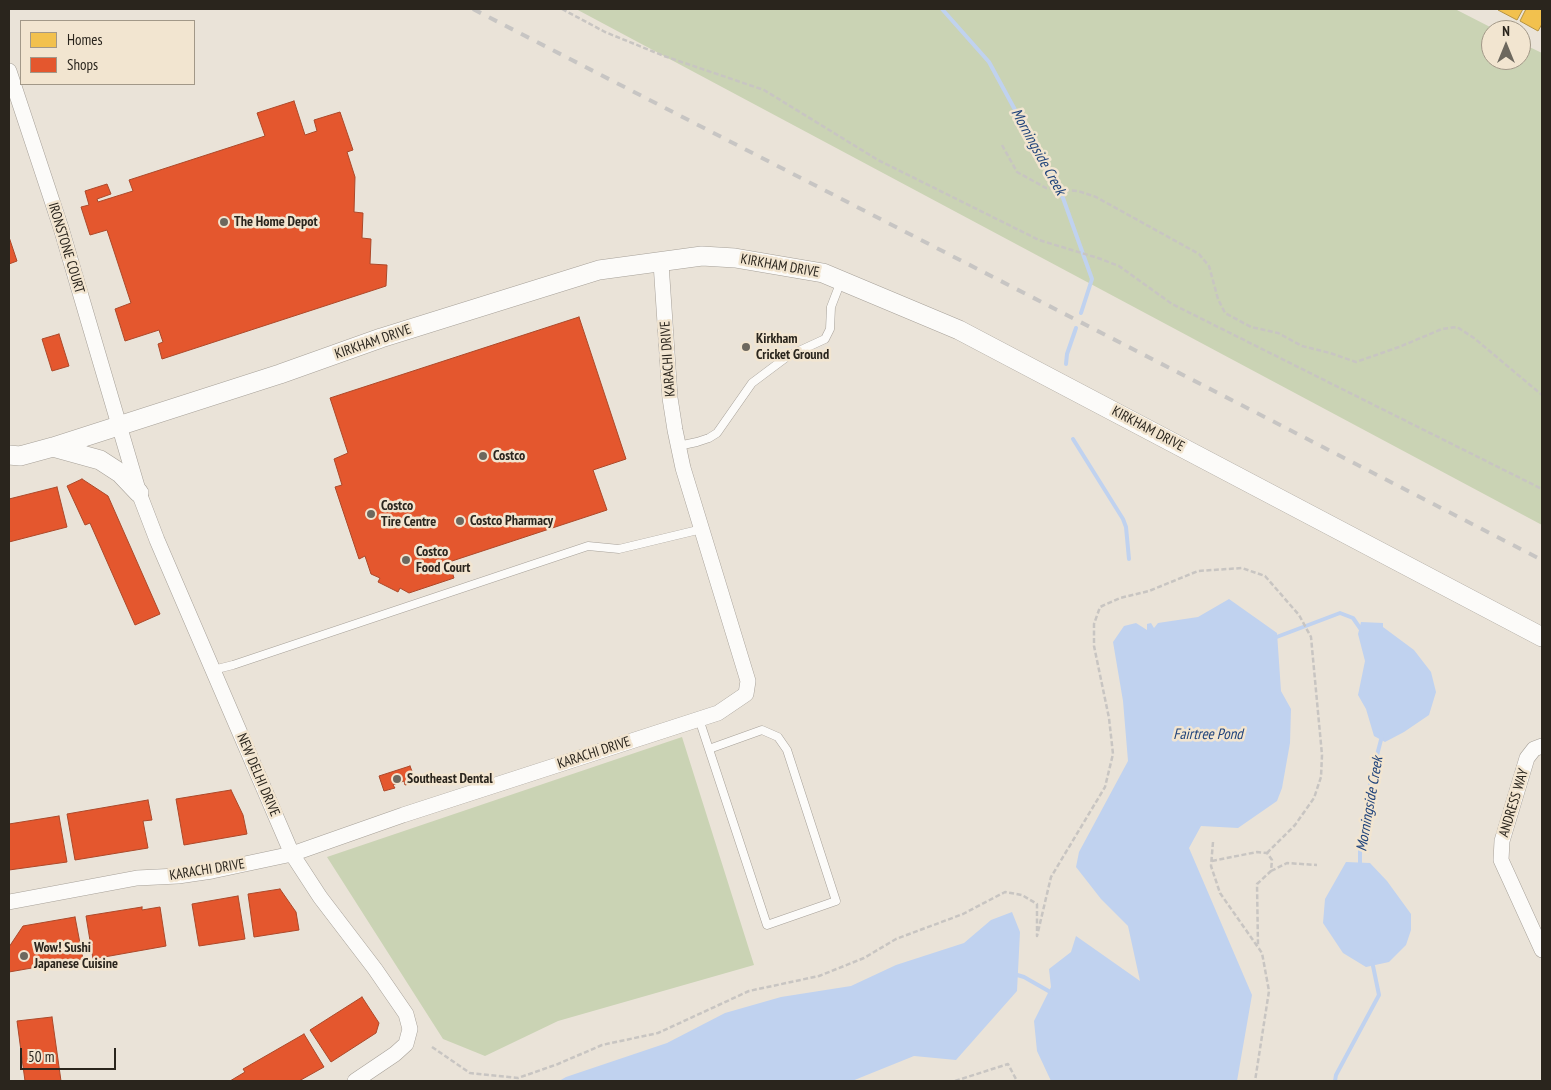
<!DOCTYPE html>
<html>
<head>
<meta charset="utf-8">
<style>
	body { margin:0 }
	#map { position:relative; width:1551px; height:1090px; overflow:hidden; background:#eae3d8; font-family:"PT Sans Narrow",sans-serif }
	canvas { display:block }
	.frame { position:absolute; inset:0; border:10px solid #2a251d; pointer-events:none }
	.legend { position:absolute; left:20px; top:20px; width:175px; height:65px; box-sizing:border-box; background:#f2e5d0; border:1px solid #a29888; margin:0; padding:6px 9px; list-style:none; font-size:15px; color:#2a251d }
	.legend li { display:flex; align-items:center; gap:10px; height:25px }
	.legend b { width:25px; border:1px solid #a29888 }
	.north { position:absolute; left:1481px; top:20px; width:50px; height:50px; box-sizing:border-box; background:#f2e5d0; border:1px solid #a29888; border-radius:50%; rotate:0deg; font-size:14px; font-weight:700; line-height:20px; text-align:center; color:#2a251d }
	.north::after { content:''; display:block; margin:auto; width:18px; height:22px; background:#6d685e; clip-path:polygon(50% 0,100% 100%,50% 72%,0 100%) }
	.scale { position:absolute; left:20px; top:1048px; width:96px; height:22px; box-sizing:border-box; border:2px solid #2a251d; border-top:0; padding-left:6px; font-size:15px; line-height:18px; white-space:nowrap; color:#2a251d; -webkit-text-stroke:4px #f2e5d0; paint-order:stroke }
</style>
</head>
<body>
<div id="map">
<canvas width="1551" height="1090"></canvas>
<div class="frame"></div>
<ul class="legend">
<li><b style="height:14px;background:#f2c14e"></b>Homes</li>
<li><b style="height:14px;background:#e4572e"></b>Shops</li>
</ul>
<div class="north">N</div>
<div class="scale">50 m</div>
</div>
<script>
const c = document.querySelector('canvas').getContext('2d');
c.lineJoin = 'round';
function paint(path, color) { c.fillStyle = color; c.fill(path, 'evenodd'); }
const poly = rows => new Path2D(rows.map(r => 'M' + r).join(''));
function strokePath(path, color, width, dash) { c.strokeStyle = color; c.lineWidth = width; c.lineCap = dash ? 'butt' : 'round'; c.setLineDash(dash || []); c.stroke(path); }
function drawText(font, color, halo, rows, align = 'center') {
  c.font = font + ' "PT Sans Narrow",sans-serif'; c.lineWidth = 5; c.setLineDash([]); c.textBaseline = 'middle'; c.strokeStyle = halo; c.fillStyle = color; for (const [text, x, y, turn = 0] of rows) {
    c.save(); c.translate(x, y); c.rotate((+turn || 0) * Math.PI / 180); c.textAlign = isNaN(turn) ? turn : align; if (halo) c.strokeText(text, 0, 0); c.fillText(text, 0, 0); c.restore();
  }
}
paint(poly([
	[576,9,1455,9,1496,30,1491,30,1491,60,1521,60,1521,43,1542,53,1542,525],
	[682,737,754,965,558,1021,485,1056,443,1039,327,857]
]), '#cad3b4');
paint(poly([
	[1229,599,1277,633,1281,691,1291,709,1290,743,1282,788,1277,801,1238,828,1201,826,1189,848,1252,995,1237,1081,1051,1081,1037,1051,1034,1021,1051,987,1049,969,1071,952,1076,936,1140,981,1128,926,1101,899,1076,867,1079,852,1128,761,1123,701,1113,642,1124,626,1136,623,1147,630,1147,624,1151,623,1154,628,1158,623,1198,617],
	[1361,622,1383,623,1383,627,1414,650,1431,672,1436,692,1429,715,1404,732,1385,742,1374,736,1366,709,1358,695,1365,661,1358,634],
	[1346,862,1370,863,1387,881,1411,914,1411,930,1406,945,1389,962,1366,967,1343,953,1323,923,1325,899],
	[1012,912,1020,932,1017,991,956,1060,914,1056,852,1081,559,1081,566,1077,667,1043,725,1013,781,997,851,986,896,965,964,943,991,920]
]), '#c0d2ef');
const homes = poly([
	[1499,9,1523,9,1517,20,1498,10,1499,9],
	[1526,9,1542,9,1542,24,1538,31,1520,21,1526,9]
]);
paint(homes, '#f2c14e');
strokePath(homes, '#b6923f', 1);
const shops = poly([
	[294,101,305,135,317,131,314,120,340,112,353,150,347,152,355,177,354,212,363,213,362,238,371,239,370,264,387,265,386,286,162,359,158,344,163,342,159,330,125,341,115,309,131,303,107,230,90,235,81,207,89,205,85,191,107,184,111,194,97,199,98,202,133,191,129,180,265,136,257,113,294,101],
	[9,237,17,261,9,264,9,237],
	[579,317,626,459,593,470,607,510,449,562,454,578,409,593,400,588,398,592,378,582,380,578,371,574,365,556,359,559,335,487,342,485,334,459,348,453,330,398,579,317],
	[59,334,69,366,52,371,42,339,59,334],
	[82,479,108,496,160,614,135,625,90,523,85,525,67,486,82,479],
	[57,487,67,527,9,542,9,499,57,487],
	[410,766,416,782,405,785,404,781,393,785,395,788,384,791,379,776,410,766],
	[231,790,243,815,247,834,184,845,176,799,231,790],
	[148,800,152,820,143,821,148,848,75,860,67,814,148,800],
	[59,816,67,862,9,870,9,824,59,816],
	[280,889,296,912,299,930,254,937,248,894,280,889],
	[238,896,245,939,199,946,192,904,238,896],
	[142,907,142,910,160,907,166,946,93,959,86,916,142,907],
	[75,917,83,959,9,972,9,947,23,926,75,917],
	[362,997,379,1023,376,1033,331,1062,310,1030,362,997],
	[52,1017,61,1081,25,1081,17,1021,52,1017],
	[304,1034,324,1067,299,1081,230,1081,245,1072,243,1069,304,1034]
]);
paint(shops, '#e4572e');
strokePath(shops, '#ac4829', 1);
strokePath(poly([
	[942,9,989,62,1063,198,1092,279,1081,313],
	[1066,364,1067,354,1076,328],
	[1073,439,1123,519,1126,527,1129,559],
	[1274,638,1340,613,1353,618,1362,631],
	[1360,865,1360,846,1372,810,1370,782,1382,736],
	[1014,974,1024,977,1052,993],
	[1335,1081,1336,1075,1379,995,1372,961]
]), '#c0d2ef', 4);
const service = poly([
	[678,446,697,442,709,438,717,433,752,383,788,356,825,339,830,329,831,307,841,281],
	[213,670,233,665,588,546,619,549,702,529],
	[699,719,767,925,836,901,787,750,778,737,762,730,709,749]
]);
const minor = poly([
	[9,71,61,228,139,493,157,540,292,854,320,897,375,969,406,1014,410,1029,406,1044,395,1054,355,1081],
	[1542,746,1534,749,1527,758,1502,841,1501,860,1542,950],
	[9,902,137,878,178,876,212,871,292,854,403,815,718,713,746,694,748,681,683,468,675,430,670,398,661,263]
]);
const tertiary = poly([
	[53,447,100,460,120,473,139,493],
	[9,455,20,456,53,447,280,374,381,338,599,270,702,256,735,258,823,273,959,330,1542,637]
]);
strokePath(service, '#a6a098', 9);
strokePath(minor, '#a6a098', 16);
strokePath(tertiary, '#a6a098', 20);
strokePath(poly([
	[562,9,605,32,664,56,764,90,878,160,1039,240,1098,258,1119,266,1172,304,1542,489],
	[1002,145,1017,172,1046,188,1078,191,1096,197,1199,254,1209,266,1218,299,1225,313,1251,327,1278,333,1302,346,1330,353,1356,362,1399,347,1442,329,1457,327,1474,338,1542,395],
	[1213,842,1211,866,1220,893,1262,953,1269,991,1255,1081],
	[1212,861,1257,852,1267,853,1272,860,1271,871,1257,884,1258,946],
	[1271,871,1287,863,1317,865],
	[432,1047,470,1073,518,1078,558,1064,602,1045,658,1033,749,991,819,976,864,958,896,939,963,914,1005,892,1022,895,1037,904,1037,936,1051,877,1105,787,1113,754,1109,718,1094,646,1094,624,1100,607,1120,598,1149,591,1198,571,1242,568,1265,576,1299,615,1311,637,1322,755,1321,777,1314,798,1295,825,1267,853],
	[955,1081,1008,1064,1017,1081]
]), '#c8c5c2', 2.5, [5, 2.5]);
strokePath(service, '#fcfbf9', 8);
strokePath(minor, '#fcfbf9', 15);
strokePath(tertiary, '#fcfbf9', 19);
strokePath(poly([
	[473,9,1542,560]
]), '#c7c5c3', 4, [9, 9]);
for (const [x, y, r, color] of [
	[224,222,5,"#6d685e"],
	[746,347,5,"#6d685e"],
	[483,456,5,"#6d685e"],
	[371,514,5,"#6d685e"],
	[460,521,5,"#6d685e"],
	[406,560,5,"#6d685e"],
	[397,779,5,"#6d685e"],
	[24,956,5,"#6d685e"]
]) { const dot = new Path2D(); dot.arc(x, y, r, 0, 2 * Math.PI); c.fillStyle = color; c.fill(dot); strokePath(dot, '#f2e5d0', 2); }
drawText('bold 14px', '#2a251d', '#f2e5d0', [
	["The Home Depot",234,222],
	["Kirkham",756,339],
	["Cricket Ground",756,355],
	["Costco",493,456],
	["Costco",381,506],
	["Tire Centre",381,522],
	["Costco Pharmacy",470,521],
	["Costco",416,552],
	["Food Court",416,568],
	["Southeast Dental",407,779],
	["Wow! Sushi",34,948],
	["Japanese Cuisine",34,964]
], 'left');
drawText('14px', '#2a251d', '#f2e5d0', [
	["IRONSTONE COURT",66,248,73],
	["KIRKHAM DRIVE",780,266,10],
	["KIRKHAM DRIVE",373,342,-19],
	["KARACHI DRIVE",668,359,-94],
	["KIRKHAM DRIVE",1148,429,28],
	["KARACHI DRIVE",594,753,-18],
	["NEW DELHI DRIVE",258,775,67],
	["ANDRESS WAY",1514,803,-73],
	["KARACHI DRIVE",207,870,-9]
]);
drawText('italic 15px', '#21447b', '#f2e5d0', [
	["Morningside Creek",1038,152,61],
	["Fairtree Pond",1208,735],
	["Morningside Creek",1370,804,-80]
]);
</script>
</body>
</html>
